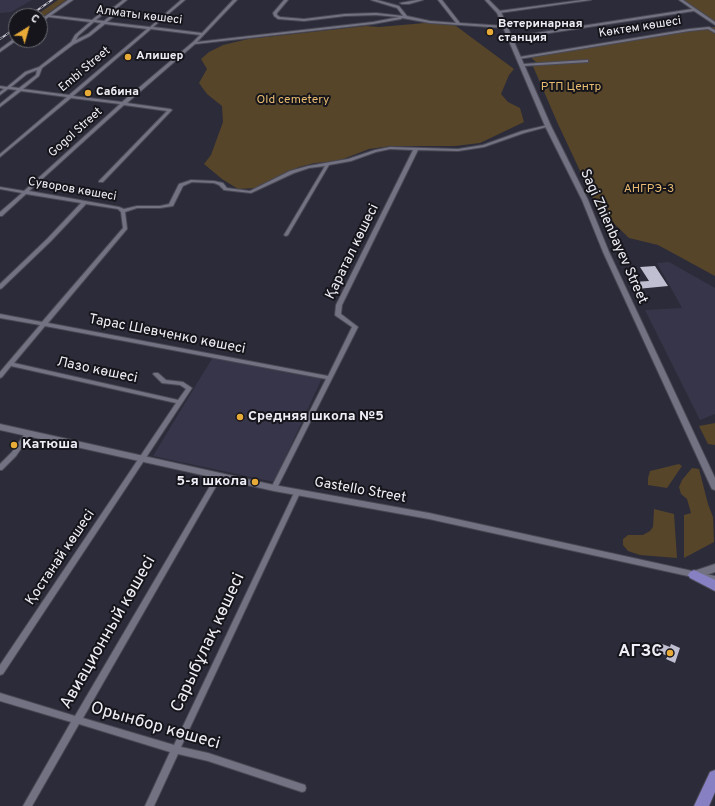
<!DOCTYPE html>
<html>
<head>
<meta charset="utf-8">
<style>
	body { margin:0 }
	#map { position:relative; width:715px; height:806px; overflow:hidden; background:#2c2b39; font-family:Overpass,sans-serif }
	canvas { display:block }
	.north { position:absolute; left:8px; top:8px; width:40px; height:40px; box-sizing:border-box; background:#15151b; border:1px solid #6c6c73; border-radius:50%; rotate:37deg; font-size:11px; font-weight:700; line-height:16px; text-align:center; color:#efeef7 }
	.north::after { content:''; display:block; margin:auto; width:14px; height:18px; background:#e8ab37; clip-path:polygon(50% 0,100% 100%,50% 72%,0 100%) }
</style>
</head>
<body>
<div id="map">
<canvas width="715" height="806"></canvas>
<div class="north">С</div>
</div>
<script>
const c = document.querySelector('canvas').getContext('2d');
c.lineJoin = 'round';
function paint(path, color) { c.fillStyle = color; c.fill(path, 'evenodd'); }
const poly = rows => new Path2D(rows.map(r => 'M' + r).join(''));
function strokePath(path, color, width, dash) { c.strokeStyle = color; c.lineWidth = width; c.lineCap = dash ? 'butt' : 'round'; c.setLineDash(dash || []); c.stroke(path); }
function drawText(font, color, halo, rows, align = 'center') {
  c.font = font + ' Overpass,sans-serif'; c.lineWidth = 4; c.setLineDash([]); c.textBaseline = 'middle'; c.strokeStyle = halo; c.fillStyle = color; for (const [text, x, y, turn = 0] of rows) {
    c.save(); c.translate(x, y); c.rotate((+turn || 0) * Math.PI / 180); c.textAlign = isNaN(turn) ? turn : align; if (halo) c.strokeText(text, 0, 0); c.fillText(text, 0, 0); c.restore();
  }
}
paint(poly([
	[0,0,32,0,11,12,0,13],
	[669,262,715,288,715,414,700,420,645,310,682,308,657,263],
	[213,357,322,378,274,482,153,456]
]), '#373549');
paint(poly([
	[58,0,66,0,40,19,40,16,35,16],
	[681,0,715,0,715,24,693,10],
	[425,23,452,23,514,69,509,75,501,94,508,102,520,108,524,122,480,143,455,146,391,146,369,149,338,161,315,163,299,167,256,188,238,189,222,179,204,164,211,155,223,122,222,106,207,94,199,83,207,69,201,59,209,52,223,45,248,39,366,26,379,27],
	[715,27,715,32,713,33,715,34,715,276,658,245,629,238,597,207,558,124,532,64,536,62,528,55,697,28],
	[715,423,715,445,708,444,699,426],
	[679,464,682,466,667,488,648,485,648,478,650,471],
	[692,468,699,469,708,504,713,517,714,542,684,558,684,515,691,513,687,499,681,494,679,487,682,480],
	[654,509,674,514,677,558,640,555,628,551,623,545,623,539,628,535,643,535,650,531,653,527]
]), '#564529');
paint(poly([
	[655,266,668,286,637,289,633,282,649,281,640,267],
	[657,642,670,647,671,644,680,648,675,663,666,659,668,656,653,650]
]), '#c0bfd1');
const minor = poly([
	[123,0,127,0,117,8,117,14,107,22,150,27,181,0,185,0,153,27,202,33,233,0,237,0,197,42,373,22,399,17,376,15,345,16,304,21,278,19,274,16,273,13,284,0,288,0,277,13,277,15,280,17,304,19,345,14,376,13,403,16,397,8,371,0,377,0,399,6,407,16,430,21,456,23,438,0,442,0,460,23,505,26,507,27,505,28,430,23,402,18,401,19,373,24,195,44,127,103,170,109,172,110,103,182,99,182,99,181,167,111,124,105,29,191,119,207,124,209,137,206,160,206,169,204,179,184,191,180,214,181,223,183,227,188,250,191,290,171,308,166,348,159,375,150,390,147,458,149,483,145,522,131,548,125,550,126,524,133,484,147,458,151,418,150,342,305,341,314,358,327,276,490,272,490,271,488,326,379,45,326,14,363,178,400,186,389,180,385,162,383,153,374,154,373,158,373,166,380,183,382,192,388,3,674,0,675,0,665,176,403,11,366,2,377,0,378,0,372,40,325,0,318,0,314,42,322,123,228,121,212,118,209,86,204,51,241,2,288,0,289,0,284,47,239,81,203,26,194,2,216,0,216,0,212,22,193,0,189,0,187,24,191,120,104,71,98,0,157,0,154,67,97,21,91,0,107,0,104,17,90,8,89,0,95,0,92,4,89,0,88,0,86,7,87,25,72,39,67,71,42,75,35,90,22,49,17,47,16,48,15,92,20,103,11,114,7,123,0],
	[114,10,114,13,104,21,96,20,105,13,114,10],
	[94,22,101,23,88,34,76,40,78,36,94,22],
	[105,24,147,29,69,95,23,89,39,76,42,68,74,44,90,36,105,24],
	[151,29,200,35,193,42,122,102,73,96,151,29],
	[37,70,36,75,19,88,11,87,27,74,37,70],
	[390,149,413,150,336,305,335,315,336,316,352,327,328,376,48,323,127,229,127,228,125,212,137,208,160,208,173,206,183,186,192,182,214,183,219,185,224,190,251,193,294,173,309,168,325,166,284,235,286,236,288,235,329,165,351,161,376,152,390,149],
	[417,0,423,0,409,4,402,4,400,3,417,0],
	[582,0,591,0,499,13,497,12,499,11,582,0],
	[679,0,683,0,715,22,715,25,694,11,510,39,508,38,510,37,692,9,679,0],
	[709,27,715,30,715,33,708,29,689,31,519,59,517,58,519,57,689,29,709,27],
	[587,60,588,60,588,62,523,66,521,65,523,64,587,60],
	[26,432,28,432,31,434,16,456,2,470,0,470,0,464,12,452,26,432],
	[217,474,221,474,222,476,83,718,174,745,294,493,295,491,299,491,300,493,181,747,208,753,302,784,305,785,306,788,305,791,302,792,208,761,178,754,154,806,145,806,170,752,79,724,32,806,23,806,71,722,0,701,0,693,75,716,217,474]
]);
const tertiary = poly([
	[68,0,73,0,40,23,40,20,68,0],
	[15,38,16,38,16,40,17,40,0,52,0,49,15,38],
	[0,424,274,485,429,513,715,576,715,582,429,519,274,491,0,430,0,424]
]);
const secondary = poly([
	[485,0,489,0,501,12,551,126,588,200,609,252,715,478,715,490,712,489,711,487,603,252,582,200,545,126,497,13,485,0],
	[715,564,715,572,694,579,691,578,689,575,691,572,715,564]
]);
const trunk = poly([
	[694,570,715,580,715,591,690,578,688,575,690,572,694,570],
	[715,770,715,792,709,806,694,806,710,772,715,770]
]);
strokePath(minor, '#494854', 2);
strokePath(tertiary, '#494854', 2);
strokePath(secondary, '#494854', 2);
strokePath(trunk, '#494854', 2);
paint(minor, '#737282');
paint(tertiary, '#737282');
paint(secondary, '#737282');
paint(trunk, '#8780c3');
const rail = poly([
	[29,16,52,0],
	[0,39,16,28]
]);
strokePath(rail, '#c3c2cd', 2);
strokePath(rail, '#15151b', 1, [3.5]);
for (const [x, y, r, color] of [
	[490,32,4,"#e8ab37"],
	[128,57,4,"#e8ab37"],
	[88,93,4,"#e8ab37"],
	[240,417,4,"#e8ab37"],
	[14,445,4,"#e8ab37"],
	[255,482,4,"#e8ab37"],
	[670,653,4,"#e8ab37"]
]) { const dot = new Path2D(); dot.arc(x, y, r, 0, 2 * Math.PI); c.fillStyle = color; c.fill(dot); strokePath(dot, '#15151b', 1.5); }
drawText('12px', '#efeef7', '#15151b', [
	["Алматы көшесі",139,16,7],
	["Көктем көшесі",640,28,-9],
	["Embi Street",85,70,-40],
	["Gogol Street",76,133,-42],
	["Суворов көшесі",72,190,10]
]);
drawText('bold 12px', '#efeef7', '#15151b', [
	["Ветеринарная",498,25],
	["станция",498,39],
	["Алишер",136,57],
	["Сабина",96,93]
], 'left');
drawText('12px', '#e8bb6f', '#15151b', [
	["РТП Центр",571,88],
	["Old cemetery",293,101],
	["АНГРЭ-3",649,190]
]);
drawText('14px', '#efeef7', '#15151b', [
	["Sagi Zhienbayev Street",613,237,66],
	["Қаратал көшесі",353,252,-64],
	["Тарас Шевченко көшесі",167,335,11],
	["Лазо көшесі",97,371,12],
	["Gastello Street",360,491,10],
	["Қостанай көшесі",61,558,-56]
]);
drawText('bold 14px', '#efeef7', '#15151b', [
	["Средняя школа №5",248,417],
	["Катюша",22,445],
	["5-я школа",247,482,"right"]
], 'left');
drawText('17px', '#efeef7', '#15151b', [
	["Авиационный көшесі",109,633,-60],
	["Сарыбұлақ көшесі",209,643,-65],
	["Орынбор көшесі",155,727,16]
]);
drawText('bold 17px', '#efeef7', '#15151b', [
	["АГЗС",662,653]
], 'right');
</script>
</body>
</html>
